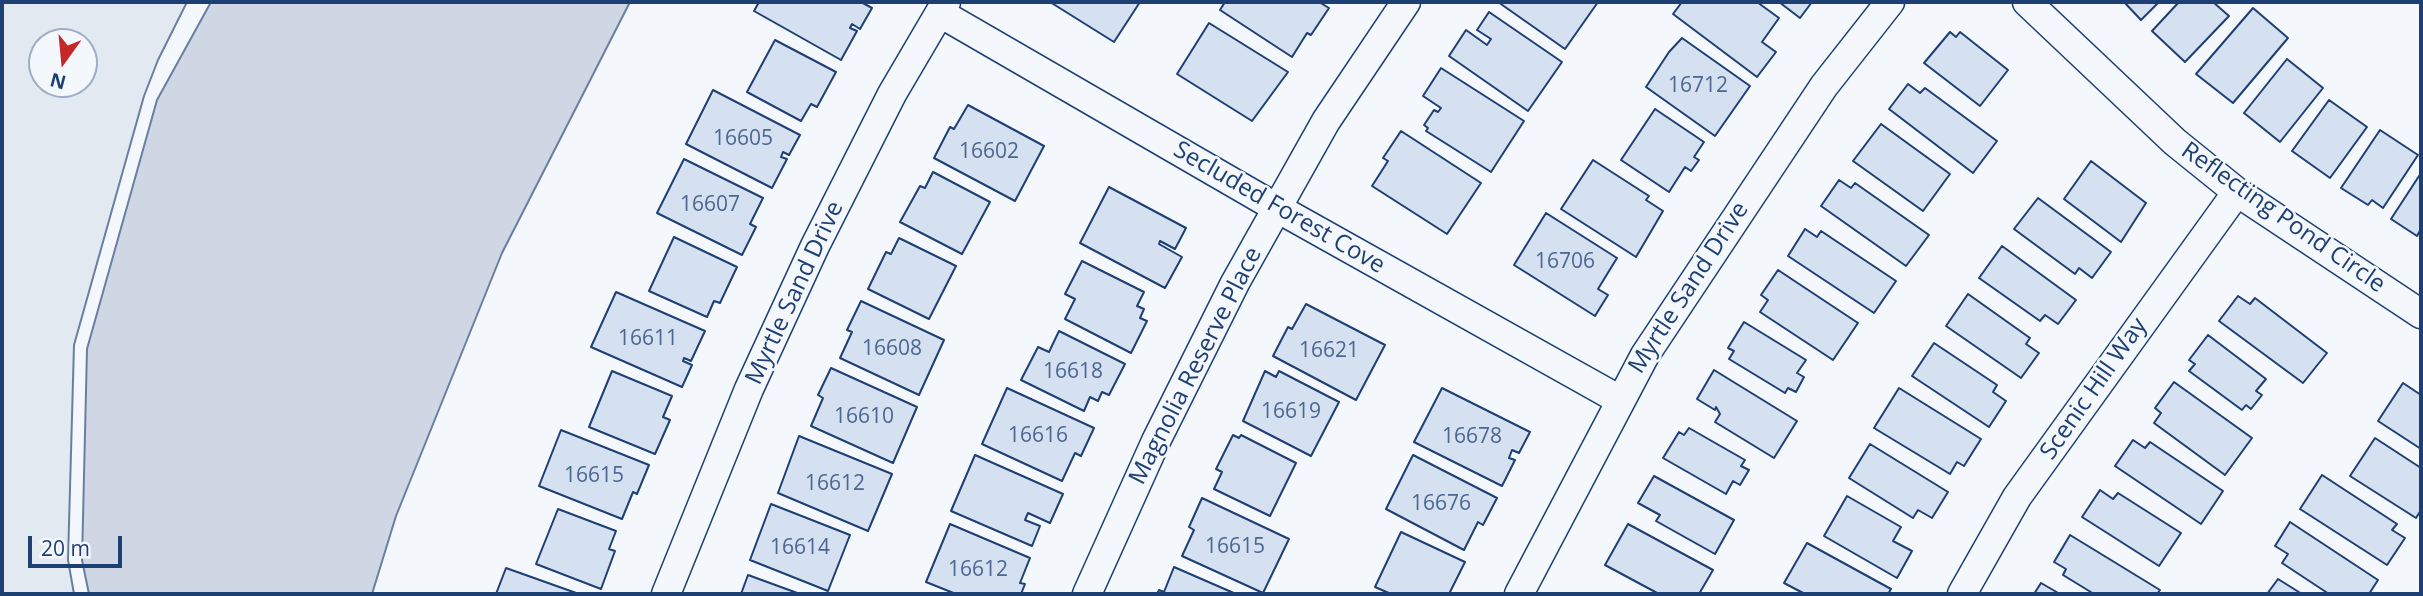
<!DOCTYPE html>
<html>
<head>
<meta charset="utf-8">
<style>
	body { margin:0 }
	#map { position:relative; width:2423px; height:596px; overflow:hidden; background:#f4f7fb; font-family:"Open Sans",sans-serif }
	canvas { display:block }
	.frame { position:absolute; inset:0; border:4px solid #1d3f73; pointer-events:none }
	.north { position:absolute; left:28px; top:28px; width:70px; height:70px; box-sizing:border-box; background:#f4f7fb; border:2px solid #9eadc5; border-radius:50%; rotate:195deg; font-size:19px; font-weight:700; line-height:28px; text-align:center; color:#1d3f73 }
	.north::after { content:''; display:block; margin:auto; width:24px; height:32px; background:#c62828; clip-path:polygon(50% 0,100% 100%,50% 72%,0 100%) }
	.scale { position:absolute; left:28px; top:536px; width:94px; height:32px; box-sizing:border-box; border:4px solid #1d3f73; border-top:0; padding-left:9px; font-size:21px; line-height:24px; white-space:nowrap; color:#1d3f73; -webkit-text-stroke:5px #f4f7fb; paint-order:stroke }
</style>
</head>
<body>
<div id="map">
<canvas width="2423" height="596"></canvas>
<div class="frame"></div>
<div class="north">N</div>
<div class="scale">20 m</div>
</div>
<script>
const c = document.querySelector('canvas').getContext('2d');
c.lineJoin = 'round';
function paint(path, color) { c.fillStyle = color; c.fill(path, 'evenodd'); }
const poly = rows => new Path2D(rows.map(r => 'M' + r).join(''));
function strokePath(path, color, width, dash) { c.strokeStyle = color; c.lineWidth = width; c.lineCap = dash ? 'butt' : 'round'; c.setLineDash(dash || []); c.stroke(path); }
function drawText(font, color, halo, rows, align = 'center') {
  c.font = font + ' "Open Sans",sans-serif'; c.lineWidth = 5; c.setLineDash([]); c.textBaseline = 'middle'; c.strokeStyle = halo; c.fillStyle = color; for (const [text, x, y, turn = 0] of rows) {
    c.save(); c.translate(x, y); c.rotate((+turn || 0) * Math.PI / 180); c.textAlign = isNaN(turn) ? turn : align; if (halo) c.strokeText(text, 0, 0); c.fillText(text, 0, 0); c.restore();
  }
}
const green = poly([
	[2,2,187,2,158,60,144,96,74,345,68,560,74,594,2,594,2,2],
	[42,42,84,42,84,84,42,84,42,42]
]);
paint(green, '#e3e9f0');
strokePath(green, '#687fa3', 2);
const water = poly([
	[211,2,630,2,502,253,396,516,372,594,89,594,82,560,87,349,157,100,211,2]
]);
paint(water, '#cfd7e4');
strokePath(water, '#687fa3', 2);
const building = poly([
	[759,2,861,2,872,8,860,29,852,24,850,28,857,31,841,60,754,11,759,2],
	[1050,2,1140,2,1114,42,1050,2],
	[1225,2,1319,2,1329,8,1311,35,1307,33,1292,57,1220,10,1225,2],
	[1498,2,1598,2,1565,49,1498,2],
	[1682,2,1757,2,1779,18,1762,42,1776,52,1757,77,1673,14,1682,2],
	[1779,2,1812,2,1800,18,1779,2],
	[2124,2,2159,2,2141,20,2124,2],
	[2179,2,2213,2,2229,16,2185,62,2152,31,2179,2],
	[2253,8,2288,38,2233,103,2196,74,2253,8],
	[1489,12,1562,62,1528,111,1449,56,1466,30,1487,45,1491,39,1477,30,1489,12],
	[1209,23,1288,72,1252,121,1177,74,1209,23],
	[1950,32,1956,37,1960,32,2008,70,1980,106,1924,63,1950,32],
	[1682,38,1750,86,1715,136,1646,87,1669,52,1682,38],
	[775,40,836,72,817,107,811,104,801,121,747,92,775,40],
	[2287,59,2323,88,2280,142,2244,113,2287,59],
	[1441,68,1524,121,1491,172,1426,131,1428,128,1424,125,1434,110,1438,112,1441,108,1423,96,1441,68],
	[1908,84,1920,93,1925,88,1997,141,1973,173,1889,109,1908,84],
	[713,90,800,135,789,155,783,152,781,157,787,159,772,188,686,144,713,90],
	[2329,100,2367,127,2330,178,2292,151,2329,100],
	[968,105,1044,146,1015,201,934,158,950,127,954,129,968,105],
	[1655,109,1704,142,1694,157,1699,160,1691,171,1685,167,1669,192,1621,160,1655,109],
	[1881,124,1950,174,1923,211,1853,161,1881,124],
	[2380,130,2418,155,2383,208,2372,200,2368,205,2341,188,2380,130],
	[1401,131,1481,183,1447,234,1372,186,1388,161,1383,158,1401,131],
	[684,159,763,198,750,224,756,227,742,255,657,213,684,159],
	[1593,160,1649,196,1646,200,1663,211,1636,257,1561,209,1593,160],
	[2091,161,2146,203,2121,242,2064,199,2091,161],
	[933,172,990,202,962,254,900,222,920,186,925,188,933,172],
	[2421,173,2421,229,2417,236,2391,219,2421,173],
	[1839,180,1851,188,1855,183,1929,235,1906,266,1821,206,1839,180],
	[1109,187,1186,228,1175,249,1160,241,1159,244,1182,257,1165,288,1080,243,1109,187],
	[2038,198,2111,252,2092,278,2079,268,2075,274,2014,229,2038,198],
	[1546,213,1617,258,1598,289,1608,295,1595,316,1514,265,1546,213],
	[1805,229,1817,237,1821,231,1896,281,1874,313,1788,256,1805,229],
	[674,237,737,267,720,303,714,301,707,317,649,291,674,237],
	[899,238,956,266,929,319,868,289,886,252,891,254,899,238],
	[2002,246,2076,300,2058,324,2045,315,2040,321,1979,278,2002,246],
	[1082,261,1144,292,1137,306,1144,309,1140,318,1147,321,1131,353,1065,319,1075,299,1065,294,1082,261],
	[1778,270,1858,323,1833,360,1760,312,1768,300,1761,295,1778,270],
	[616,292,705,331,691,361,684,358,683,361,692,365,682,387,591,347,616,292],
	[1968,294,2030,338,2026,344,2039,353,2021,378,1946,326,1968,294],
	[2238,296,2250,304,2255,298,2327,353,2303,383,2219,321,2238,296],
	[861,301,944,340,919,395,840,358,852,332,847,330,861,301],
	[1306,304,1385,345,1356,400,1273,356,1288,327,1292,329,1306,304],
	[1744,322,1806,360,1797,373,1804,377,1796,392,1788,388,1785,393,1729,359,1734,351,1728,348,1744,322],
	[1059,331,1125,364,1109,395,1102,392,1098,401,1090,397,1084,411,1021,380,1038,347,1049,352,1059,331],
	[2208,335,2266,379,2256,391,2262,395,2251,409,2246,405,2242,410,2189,371,2195,364,2189,360,2208,335],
	[1934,343,1997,385,1993,392,2006,401,1989,427,1912,376,1934,343],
	[831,368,917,407,893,463,811,426,823,398,818,395,831,368],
	[1714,370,1797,421,1774,458,1715,422,1720,414,1716,407,1715,410,1697,399,1714,370],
	[612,371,672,396,663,417,670,420,655,454,589,427,612,371],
	[1265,371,1276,377,1279,371,1339,402,1311,456,1243,421,1265,371],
	[2174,382,2252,438,2225,475,2154,423,2161,413,2155,408,2174,382],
	[2403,383,2421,395,2421,449,2378,421,2403,383],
	[1007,388,1094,428,1081,456,1075,453,1062,481,982,444,1007,388],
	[1442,388,1530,432,1519,453,1512,450,1509,458,1515,460,1502,486,1414,442,1442,388],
	[1899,388,1981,439,1964,466,1957,462,1950,474,1874,428,1899,388],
	[1689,428,1745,460,1741,466,1749,470,1740,485,1733,481,1726,494,1663,458,1679,432,1684,435,1689,428],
	[561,430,649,465,637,494,633,492,622,519,539,486,561,430],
	[1233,435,1239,438,1241,435,1296,463,1270,516,1214,489,1222,472,1216,469,1233,435],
	[799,436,892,474,868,531,778,493,799,436],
	[2375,438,2421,468,2421,510,2416,518,2350,476,2375,438],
	[2133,440,2145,448,2150,442,2223,491,2201,524,2115,466,2133,440],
	[1870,444,1948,492,1932,518,1918,510,1913,518,1849,478,1870,444],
	[975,455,1063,494,1050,523,1028,513,1025,520,1040,526,1032,546,951,511,975,455],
	[1413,455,1497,498,1483,525,1478,522,1464,550,1386,509,1413,455],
	[2322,475,2397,524,2392,530,2405,538,2387,565,2300,509,2322,475],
	[1654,476,1734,520,1715,554,1656,521,1660,515,1638,503,1654,476],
	[2100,490,2113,499,2118,493,2181,533,2159,566,2082,517,2100,490],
	[1847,496,1901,527,1893,541,1912,551,1897,578,1824,536,1847,496],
	[1202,498,1289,539,1263,593,1182,556,1194,530,1189,527,1202,498],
	[771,504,850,535,828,591,750,560,771,504],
	[558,509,616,531,609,549,615,551,601,589,536,564,558,509],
	[2290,522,2378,580,2369,594,2329,594,2282,563,2288,554,2275,546,2290,522],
	[950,524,1030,558,1020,583,1025,584,1021,594,956,594,926,582,950,524],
	[1628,524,1713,570,1699,594,1659,594,1605,565,1628,524],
	[1401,532,1465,562,1449,594,1391,594,1375,587,1401,532],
	[2070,535,2160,590,2157,594,2094,594,2063,575,2066,569,2054,562,2070,535],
	[1807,543,1891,589,1888,594,1805,594,1784,583,1807,543],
	[1174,567,1236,594,1157,594,1159,590,1164,592,1174,567],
	[506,568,579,594,496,594,506,568],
	[748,575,800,594,741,594,748,575],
	[2278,579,2302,594,2267,594,2278,579],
	[2041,583,2060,594,2034,594,2041,583]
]);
paint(building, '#d5e0f0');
strokePath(building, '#1d3f73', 2);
const street = poly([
	[2027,2,2175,142,2237,192,2421,314],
	[940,13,1277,208,1620,400],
	[666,594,749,389,815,246,892,94,946,2],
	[1087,594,1156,441,1235,283,1326,121,1406,2],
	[1519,594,1645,355,1824,86,1890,2],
	[1962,594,2017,497,2237,192]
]);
strokePath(street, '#1d3f73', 31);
strokePath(street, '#f4f7fb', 28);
drawText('21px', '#4b6792', null, [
	["16712",1698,86],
	["16605",743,139],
	["16602",989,152],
	["16607",710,205],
	["16706",1565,262],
	["16611",648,339],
	["16608",892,349],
	["16621",1329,351],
	["16618",1073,372],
	["16619",1291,412],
	["16610",864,417],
	["16616",1038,436],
	["16678",1472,437],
	["16615",594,476],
	["16612",835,484],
	["16676",1441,504],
	["16615",1235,547],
	["16614",800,548],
	["16612",978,570]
]);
drawText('24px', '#1d3f73', '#f4f7fb', [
	["Secluded Forest Cove",1279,208,30],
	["Reflecting Pond Circle",2283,218,35],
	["Myrtle Sand Drive",1689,288,-57],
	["Myrtle Sand Drive",795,293,-65],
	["Magnolia Reserve Place",1196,366,-63],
	["Scenic Hill Way",2094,389,-55]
]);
</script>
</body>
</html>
